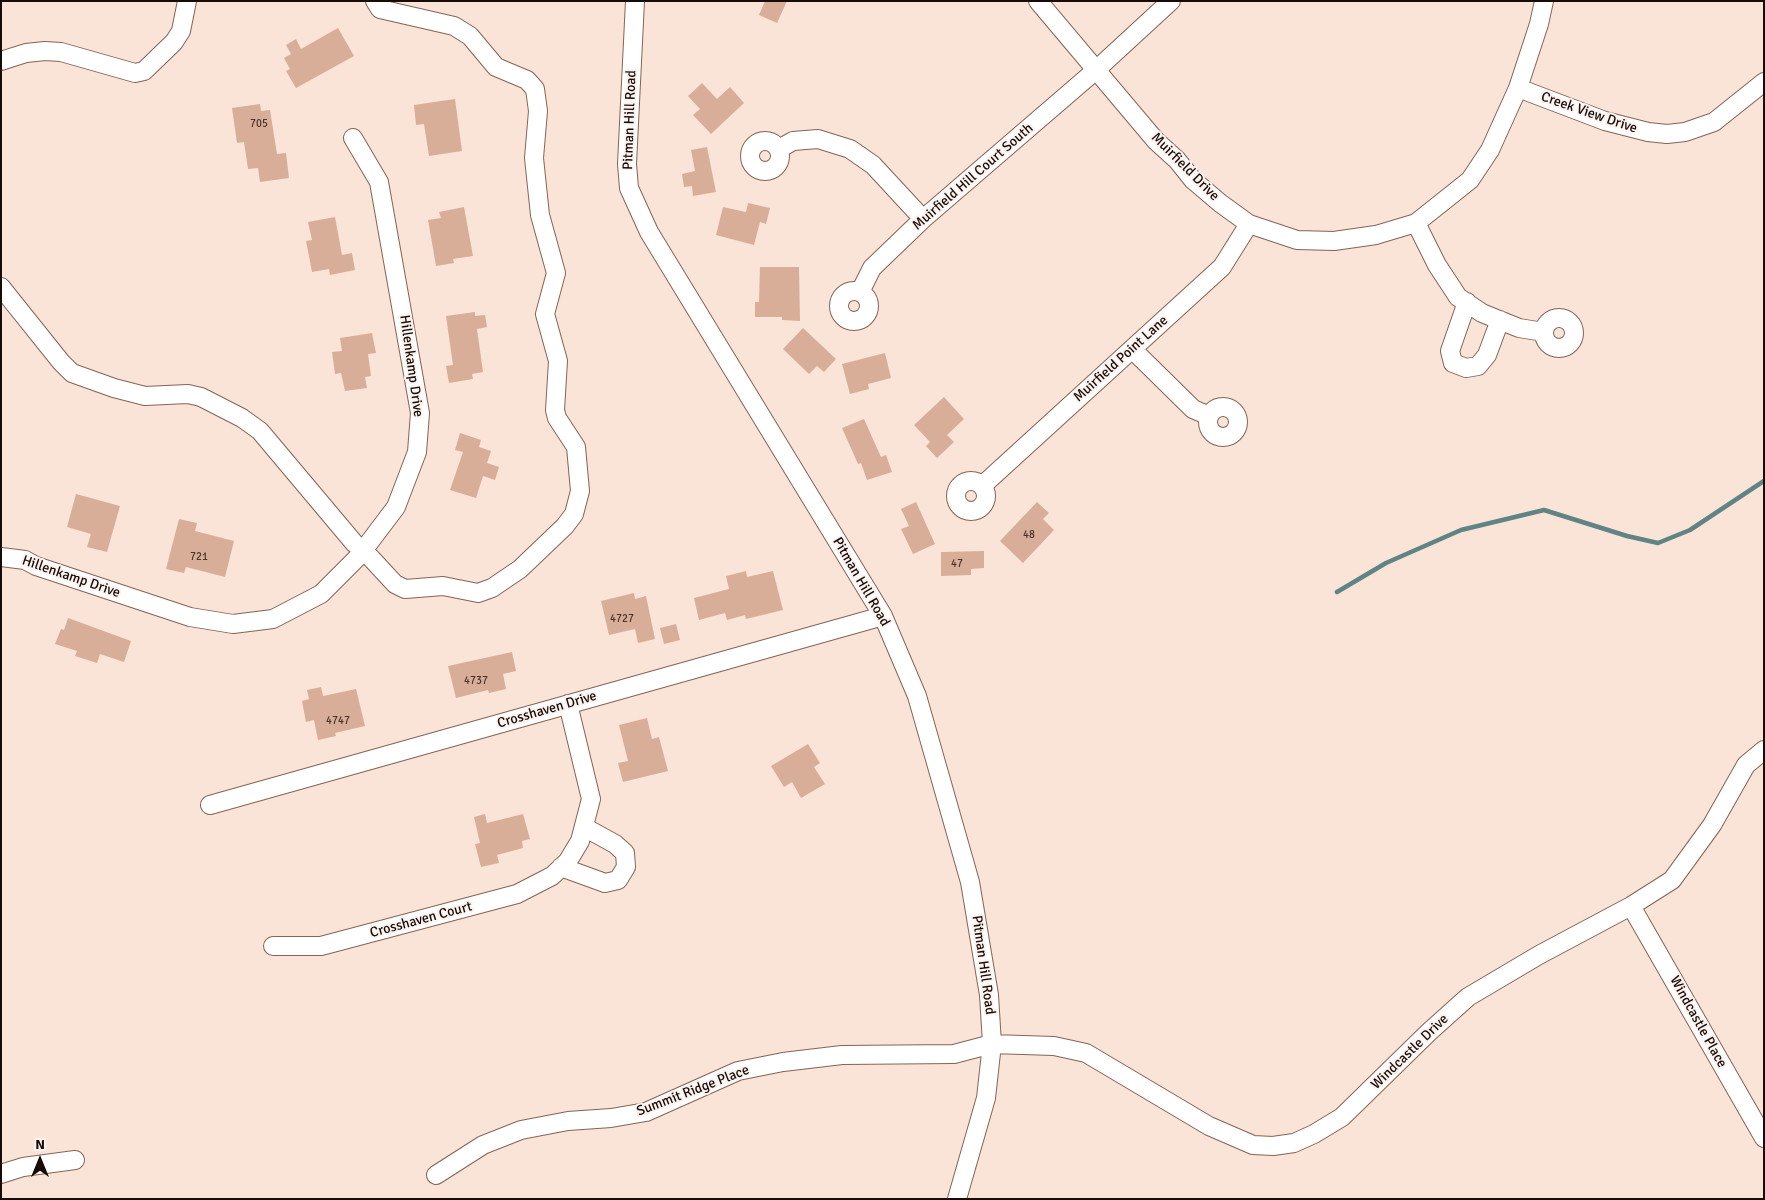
<!DOCTYPE html>
<html>
<head>
<meta charset="utf-8">
<style>
	body { margin:0 }
	#map { position:relative; width:1765px; height:1200px; overflow:hidden; background:#fae3d7; font-family:Signika,sans-serif }
	canvas { display:block }
	.frame { position:absolute; inset:0; border:2px solid #180b06; pointer-events:none }
	.north { position:absolute; left:15px; top:1135px; width:50px; height:50px; -webkit-text-stroke:4px #fbf3f0; paint-order:stroke; rotate:0deg; font-size:14px; font-weight:700; line-height:20px; text-align:center; color:#180b06 }
	.north::after { content:''; display:block; margin:auto; width:18px; height:22px; background:#180b06; clip-path:polygon(50% 0,100% 100%,50% 72%,0 100%) }
</style>
</head>
<body>
<div id="map">
<canvas width="1765" height="1200"></canvas>
<div class="frame"></div>
<div class="north">N</div>
</div>
<script>
const c = document.querySelector('canvas').getContext('2d');
c.lineJoin = 'round';
const poly = rows => new Path2D(rows.map(r => 'M' + r).join(''));
function strokePath(path, color, width, dash) { c.strokeStyle = color; c.lineWidth = width; c.lineCap = dash ? 'butt' : 'round'; c.setLineDash(dash || []); c.stroke(path); }
function paint(path, color) { c.fillStyle = color; c.fill(path, 'evenodd'); }
function drawText(font, color, halo, rows, align = 'center') {
  c.font = font + ' Signika,sans-serif'; c.lineWidth = 4; c.setLineDash([]); c.textBaseline = 'middle'; c.strokeStyle = halo; c.fillStyle = color; for (const [text, x, y, turn = 0] of rows) {
    c.save(); c.translate(x, y); c.rotate((+turn || 0) * Math.PI / 180); c.textAlign = isNaN(turn) ? turn : align; if (halo) c.strokeText(text, 0, 0); c.fillText(text, 0, 0); c.restore();
  }
}
strokePath(poly([
	[1337,592,1386,563,1461,530,1544,510,1627,536,1658,543,1690,530,1764,481]
]), '#608384', 4.5);
paint(poly([
	[765,1,787,1,777,23,759,15],
	[338,28,354,56,296,88,286,71,290,69,284,58,291,54,286,45,296,39,301,49],
	[702,83,717,99,730,87,744,103,711,134,693,115,700,109,688,96],
	[455,99,462,151,429,156,424,124,416,125,414,105],
	[260,104,261,111,270,110,277,154,286,153,289,178,260,182,258,168,248,169,244,142,237,143,232,108],
	[707,147,716,192,693,196,692,186,684,187,682,174,695,171,691,150],
	[748,203,770,208,766,224,760,222,754,245,716,235,723,207,746,212],
	[464,207,473,256,453,259,454,263,436,266,428,220,441,218,439,212],
	[335,217,342,255,352,253,355,270,330,275,329,269,312,272,306,241,312,240,308,222],
	[760,267,799,267,800,321,782,320,782,317,755,317,755,302,759,302],
	[475,312,475,316,485,315,487,327,477,329,483,372,472,374,473,379,449,383,446,366,453,365,446,316],
	[803,328,836,359,824,372,817,366,809,374,783,349],
	[372,333,376,353,368,354,371,376,365,377,367,388,345,391,341,373,335,374,332,352,342,351,340,338],
	[885,353,891,378,868,384,869,389,850,394,842,364],
	[944,397,964,419,947,435,954,442,937,458,926,446,930,442,914,425],
	[864,419,881,457,886,455,892,472,867,480,861,463,858,464,842,428],
	[460,433,481,440,479,447,491,451,487,463,499,467,495,480,483,476,476,498,450,490,463,452,455,450],
	[76,494,120,506,107,552,87,547,91,534,67,527],
	[916,502,935,544,913,554,901,529,909,526,901,509],
	[1037,502,1049,513,1043,519,1054,530,1023,563,1000,541],
	[179,519,197,523,195,531,234,541,225,577,186,567,184,573,166,569],
	[984,551,984,568,971,569,971,575,941,576,941,552],
	[746,571,747,577,773,571,783,610,746,619,745,615,727,620,725,613,699,620,694,598,729,589,726,576],
	[634,593,635,599,646,596,655,639,638,643,635,629,609,635,601,601],
	[68,618,131,641,124,662,100,654,97,663,75,656,77,651,55,644,61,629,64,630],
	[676,624,680,640,664,644,660,628],
	[512,652,516,671,503,674,506,689,489,693,488,690,456,698,448,666],
	[321,687,323,696,356,689,365,726,335,733,336,736,318,740,314,720,306,722,302,701,309,699,307,690],
	[647,718,652,739,659,737,668,771,623,782,618,763,628,761,619,725],
	[808,744,820,763,814,767,825,784,801,798,792,782,784,787,771,766],
	[485,814,487,823,523,814,530,839,522,841,523,848,497,855,499,863,481,867,475,844,480,843,474,817]
]), '#d9ae99');
const minor = poly([
	[635,1,627,164,629,188,649,232,883,616,917,696,970,882,989,995,992,1044,986,1098,957,1199],
	[1038,1,1156,141,1177,160,1193,180,1220,203,1249,224,1297,240,1334,241,1376,235,1416,223,1470,180,1490,150,1518,88,1539,24,1544,1],
	[1,61,26,53,45,51,61,52,135,73,144,71,174,42,181,31,187,1],
	[1518,88,1605,121,1648,132,1667,134,1685,132,1714,122,1764,82],
	'750 156a15 15 0 1 1 30 0a15 15 0 1 1-30 0Z',
	[779,149,793,141,818,139,850,149,873,165,923,219],
	[1416,223,1437,265,1458,297,1482,313,1519,328,1544,332],
	[1,287,61,362,72,373,114,388,145,396,188,394,201,397,242,418,260,431,355,544],
	'839 306a15 15 0 1 1 30 0a15 15 0 1 1-30 0Z',
	[860,292,872,268,923,219,1096,70,1171,1],
	[1467,302,1450,351,1453,363,1466,368,1478,366,1487,355,1500,320],
	'1544 333a15 15 0 1 1 30 0a15 15 0 1 1-30 0Z',
	[1132,349,1193,409,1209,416],
	'1208 422a15 15 0 1 1 30 0a15 15 0 1 1-30 0Z',
	'956 496a15 15 0 1 1 30 0a15 15 0 1 1-30 0Z',
	[983,485,1222,267,1249,224],
	[1,557,25,560,36,566,190,617,233,624,273,619,321,594,359,556,396,507,417,452,420,413,379,182,353,138],
	[370,557,395,584,405,589,443,586,478,593,492,588,520,569,565,526,574,514,580,491,576,447,557,418,555,410,558,361,545,314,556,273,540,215,534,158,538,111,535,89,527,80,496,67,470,36,454,26,380,9,375,1],
	[210,805,883,616],
	[561,867,605,883,618,880,626,867,625,853,615,844,584,827],
	[1631,906,1764,1138],
	[273,946,321,946,517,894,552,876,568,861,580,841,591,799,568,704],
	[1,1174,23,1167,75,1160],
	[436,1175,483,1145,521,1130,568,1121,611,1118,646,1112,738,1071,783,1062,842,1055,954,1054,992,1044,1054,1046,1086,1053,1209,1126,1253,1145,1273,1146,1294,1143,1314,1134,1342,1117,1429,1032,1468,997,1539,955,1631,906,1672,880,1712,825,1746,765,1764,750]
]);
strokePath(minor, '#856454', 20);
strokePath(minor, '#fff', 18);
drawText('11px', '#48342b', null, [
	["705",259,124],
	["48",1029,535],
	["721",199,557],
	["47",957,564],
	["4727",622,619],
	["4737",476,681],
	["4747",338,721]
]);
drawText('14px', '#180b06', '#fbf3f0', [
	["Creek View Drive",1589,113,19],
	["Pitman Hill Road",630,120,-88],
	["Muirfield Drive",1185,167,45],
	["Muirfield Hill Court South",973,177,-41],
	["Muirfield Point Lane",1121,359,-42],
	["Hillenkamp Drive",411,366,82],
	["Hillenkamp Drive",71,577,19],
	["Pitman Hill Road",861,582,60],
	["Crosshaven Drive",547,710,-16],
	["Crosshaven Court",421,920,-15],
	["Pitman Hill Road",983,965,82],
	["Windcastle Place",1698,1022,61],
	["Windcastle Drive",1410,1052,-44],
	["Summit Ridge Place",693,1091,-21]
]);
</script>
</body>
</html>
